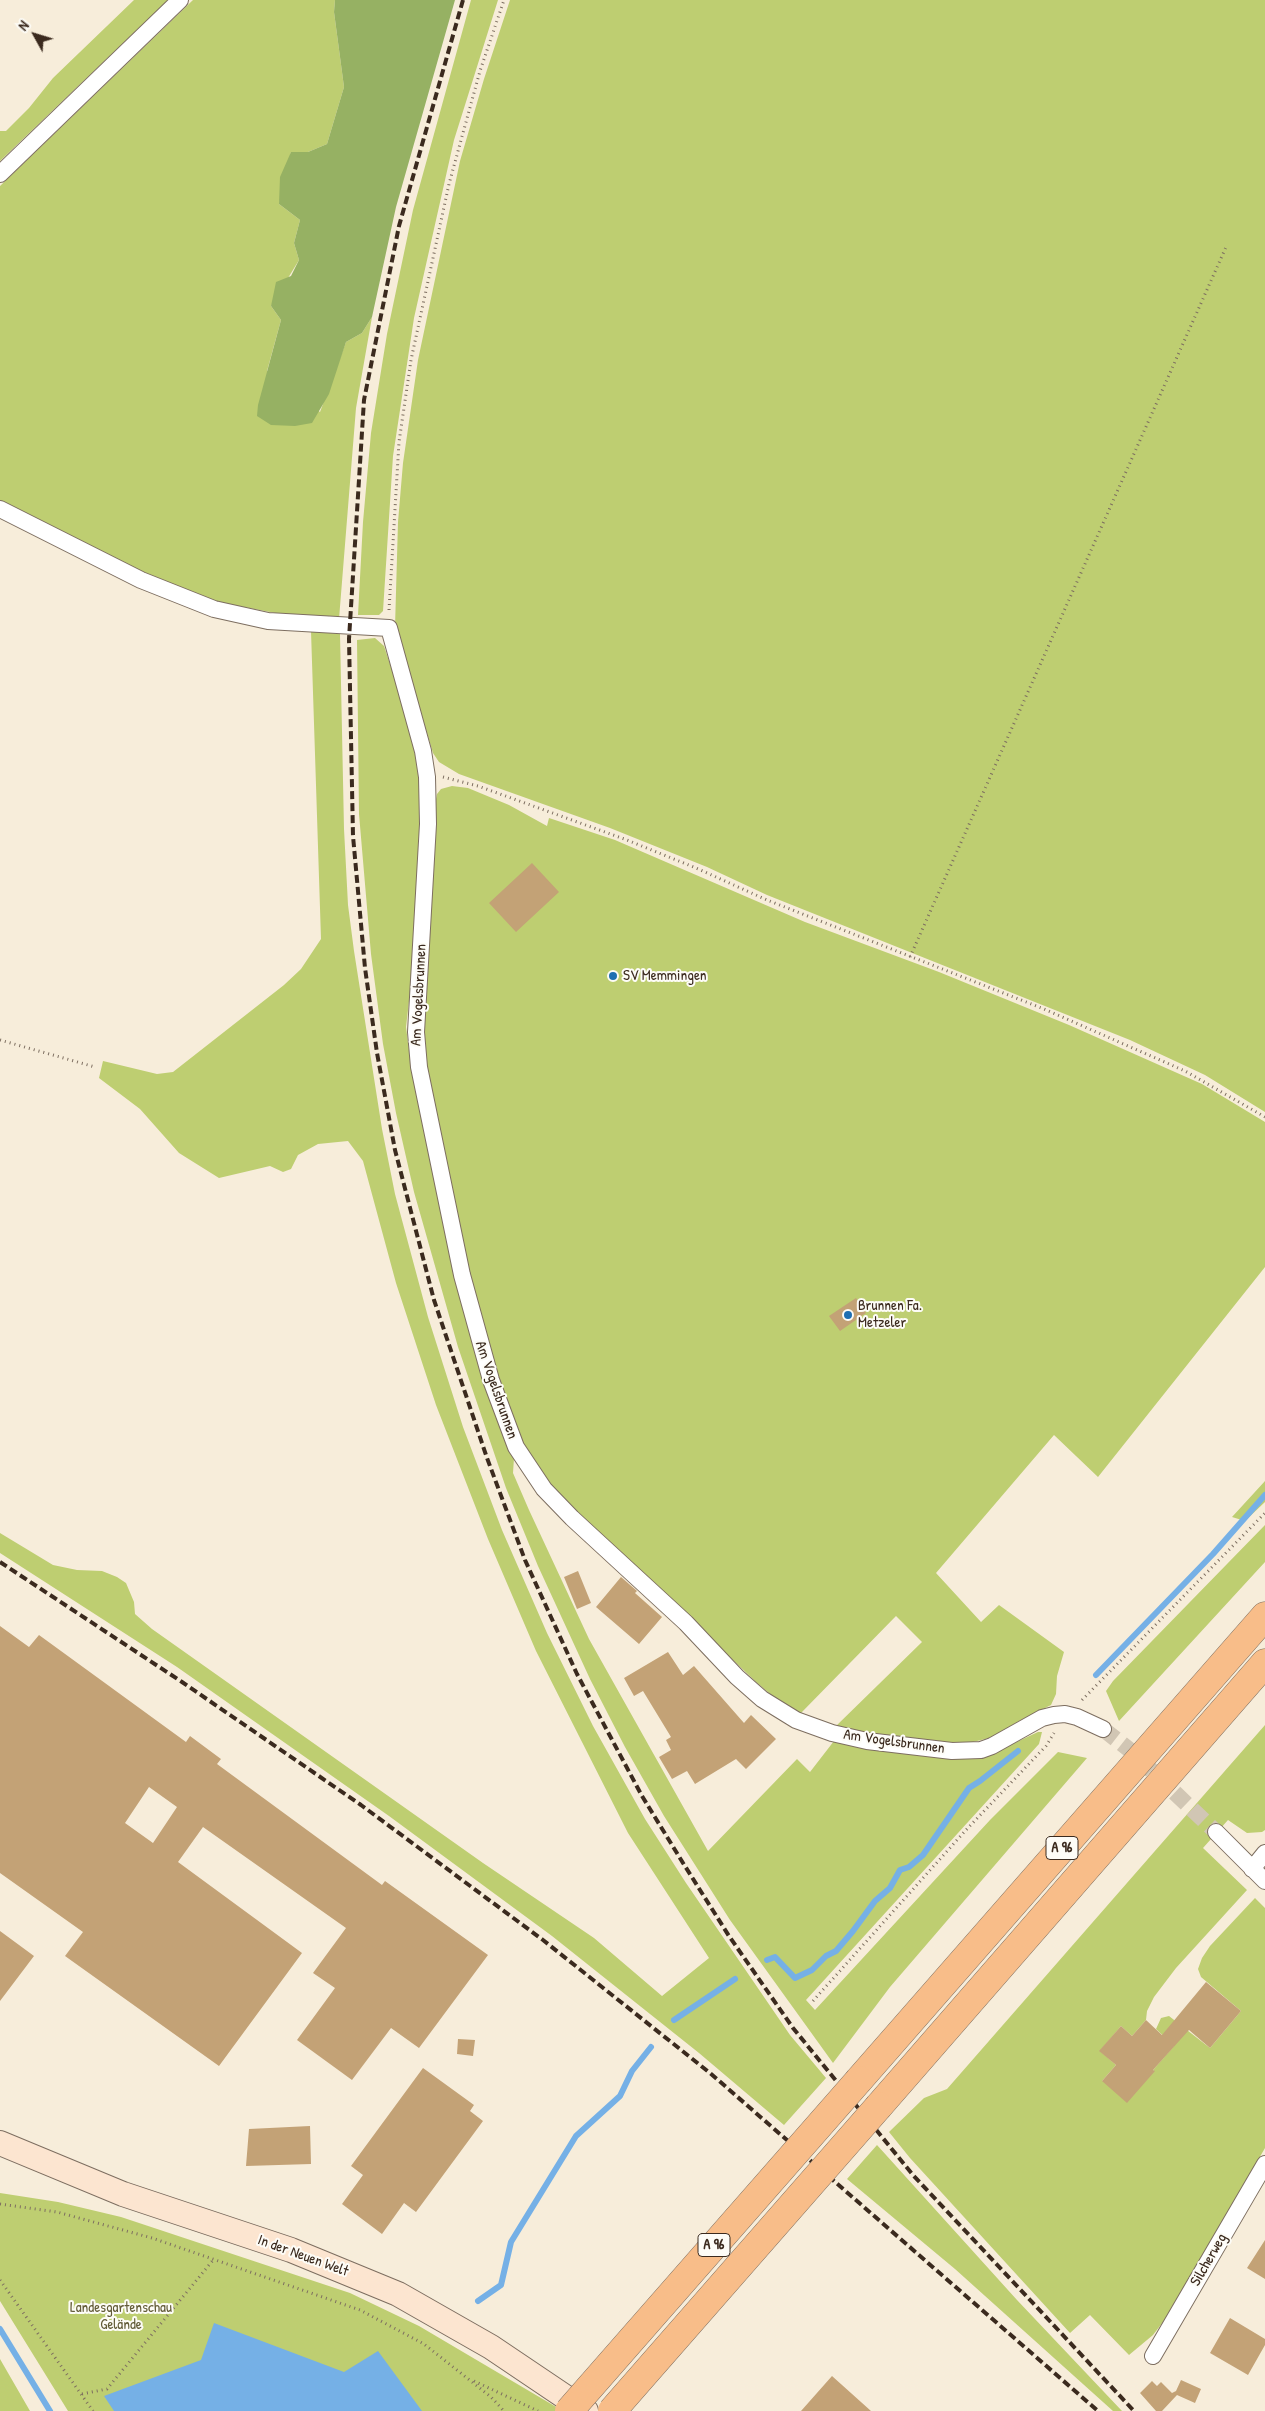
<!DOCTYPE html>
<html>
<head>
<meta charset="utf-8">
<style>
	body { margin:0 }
	#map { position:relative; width:1265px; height:2411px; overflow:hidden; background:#f7edda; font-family:"Patrick Hand",sans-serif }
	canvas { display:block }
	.north { position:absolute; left:10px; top:10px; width:50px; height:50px; -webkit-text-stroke:4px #fdfcf7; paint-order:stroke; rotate:309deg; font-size:14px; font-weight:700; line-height:20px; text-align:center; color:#3b2a1e }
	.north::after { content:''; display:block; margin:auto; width:18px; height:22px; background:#3b2a1e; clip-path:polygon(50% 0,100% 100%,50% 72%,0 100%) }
</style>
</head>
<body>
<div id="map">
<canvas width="1265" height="2411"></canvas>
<div class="north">N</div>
</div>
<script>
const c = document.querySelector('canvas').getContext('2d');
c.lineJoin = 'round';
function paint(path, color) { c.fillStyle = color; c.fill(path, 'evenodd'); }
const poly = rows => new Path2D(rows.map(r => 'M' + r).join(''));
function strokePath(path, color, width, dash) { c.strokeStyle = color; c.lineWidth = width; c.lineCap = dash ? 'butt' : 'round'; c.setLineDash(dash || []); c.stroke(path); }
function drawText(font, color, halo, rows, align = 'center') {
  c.font = font + ' "Patrick Hand",sans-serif'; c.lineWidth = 4; c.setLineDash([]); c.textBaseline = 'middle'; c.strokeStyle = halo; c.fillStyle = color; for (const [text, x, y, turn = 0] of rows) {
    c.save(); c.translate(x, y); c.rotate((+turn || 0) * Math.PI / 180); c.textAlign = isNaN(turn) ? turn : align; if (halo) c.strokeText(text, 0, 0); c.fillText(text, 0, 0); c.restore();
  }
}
paint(poly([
	[134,0,168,0,0,161,0,131,6,131,29,108,53,78],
	[193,0,335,0,334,12,344,87,327,144,308,152,291,152,279,204,300,220,294,243,299,260,271,306,281,320,267,371,320,412,346,342,362,333,372,317,356,408,339,619,286,615,212,601,177,588,83,544,0,502,0,186],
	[471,0,498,0,454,140,414,318,393,456,383,611,379,615,358,615,363,522,371,433,387,334,413,210],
	[510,0,1265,0,1265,1112,1205,1075,1130,1040,767,895,707,867,610,828,459,774,439,762,433,753,395,627,398,522,403,463,418,360,460,161,484,79],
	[311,631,340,634,344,829,348,905,354,951,382,1129,395,1194,428,1317,463,1427,502,1530,547,1633,593,1726,645,1819,686,1883,790,2035,826,2078,784,2125,699,2053,552,1936,389,1816,177,1667,0,1553,0,1533,53,1565,77,1570,102,1571,117,1577,126,1583,134,1602,135,1614,152,1629,483,1863,594,1938,662,1996,709,1958,628,1833,536,1651,488,1539,436,1405,396,1283,363,1161,348,1141,318,1144,298,1155,291,1169,283,1172,270,1166,219,1178,179,1153,140,1109,99,1078,103,1061,157,1074,173,1072,284,985,301,969,321,939],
	[375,638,384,646,392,670,413,742,420,786,420,815,411,984,406,1027,412,1073,454,1268,514,1458,513,1473,529,1510,589,1639,708,1851,797,1759,810,1772,834,1741,993,1753,1038,1732,1042,1732,1039,1744,806,2000,815,2010,990,1820,1058,1752,1087,1758,890,1987,833,2063,730,1920,664,1816,625,1747,590,1679,538,1566,506,1488,458,1347,414,1192,396,1113,383,1044,371,954,359,814,357,640],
	[452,786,468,788,509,805,547,826,549,818,615,840,805,922,939,972,1069,1025,1202,1084,1265,1122,1265,1267,1098,1477,1054,1435,936,1573,981,1622,999,1605,1064,1652,1057,1676,1056,1694,1051,1705,1019,1721,993,1737,965,1744,880,1735,835,1727,922,1642,896,1616,801,1713,776,1699,756,1682,555,1490,533,1462,511,1420,470,1282,422,1042,435,804,437,794,441,789],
	[1265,1481,1265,1502,1245,1521,1232,1517],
	[1265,1525,1265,1562,1119,1721,1106,1691,1113,1681],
	[1265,1725,1265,1830,1262,1832,1247,1833,1228,1820,1203,1848,1247,1890,1176,1968,1154,1997,1147,2011,1146,2020,1132,2036,1121,2026,1100,2051,1116,2065,1102,2081,1154,2071,1153,2070,1174,2046,1156,2029,1161,2018,1169,2016,1210,2048,1241,2011,1201,1977,1198,1969,1202,1958,1210,1946,1255,1898,1265,1908,1265,2148,1166,2318,1153,2335,1129,2355,1090,2315,1070,2333,910,2158,889,2132,924,2098,947,2089],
	[877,2145,1017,2300,1122,2411,1113,2411,955,2269,847,2179],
	[0,2193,58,2202,121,2217,350,2293,419,2326,563,2411,68,2411,0,2301],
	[0,2359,30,2411,0,2411]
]), '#bece71');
paint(poly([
	[335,0,455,0,396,207,372,317,362,333,346,342,329,394,312,423,295,426,271,425,257,416,258,405,281,320,271,306,276,282,291,276,299,260,294,243,300,220,279,204,280,177,291,152,308,152,327,144,344,87,334,12]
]), '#96b163');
paint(poly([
	[214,2323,344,2372,378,2351,422,2411,114,2411,104,2396,201,2360]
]), '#75b0e6');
strokePath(poly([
	[1096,1675,1213,1554,1265,1495],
	[767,1960,775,1957,795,1978,812,1970,826,1956,836,1951,853,1931,875,1901,890,1888,900,1870,909,1867,923,1855,969,1788,980,1781,1018,1751],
	[674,2020,735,1979],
	[478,2301,501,2285,511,2242,576,2136,620,2096,632,2071,651,2047],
	[0,2329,50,2411]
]), '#75b0e6', 6);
paint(poly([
	[532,863,559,892,516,932,489,903],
	[856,1298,866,1313,840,1331,829,1316],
	[578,1571,591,1603,577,1609,564,1577],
	[621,1577,637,1591,635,1593,662,1617,639,1644,596,1607],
	[0,1626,29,1647,39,1635,186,1742,190,1736,221,1759,217,1764,382,1885,385,1881,488,1955,419,2048,391,2028,352,2080,297,2040,335,1988,313,1973,346,1928,203,1827,178,1862,302,1953,219,2066,65,1956,83,1932,0,1873],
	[149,1787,177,1807,153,1843,125,1823],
	[668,1652,683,1675,694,1666,744,1723,751,1715,776,1739,746,1769,736,1759,695,1784,687,1771,672,1779,659,1757,671,1750,666,1740,671,1737,643,1691,634,1696,624,1678],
	[0,1931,34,1956,0,2001],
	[1206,1982,1241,2011,1210,2048,1189,2030,1153,2070,1155,2071,1127,2103,1102,2081,1116,2065,1099,2051,1121,2026,1132,2036,1146,2020,1162,2035],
	[458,2039,475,2040,473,2056,457,2054],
	[423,2068,474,2105,470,2111,483,2121,416,2212,404,2203,382,2234,342,2204,363,2175,351,2166],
	[310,2126,311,2164,246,2166,249,2129],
	[1265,2240,1265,2279,1247,2268],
	[1230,2318,1265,2339,1265,2345,1248,2375,1210,2353],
	[832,2376,871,2411,801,2411],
	[1181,2380,1201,2389,1195,2403,1177,2395,1162,2411,1156,2411,1140,2393,1152,2381,1157,2386,1161,2382,1172,2393,1176,2391]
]), '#c3a276');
strokePath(poly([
	[1103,1729,1131,1751,1216,1832]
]), '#d1c6b4', 16, [16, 8]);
const street = poly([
	[0,174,180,0],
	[0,509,141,580,214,609,268,621,389,628,423,751,427,777,428,824,416,1032,419,1067,462,1275,491,1380,516,1447,544,1489,572,1518,686,1623,737,1677,762,1699,796,1720,832,1733,867,1741,952,1751,981,1750,992,1746,1042,1718,1054,1715,1065,1714,1077,1717,1103,1729],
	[1216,1832,1265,1881],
	[1252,1869,1265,1853],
	[1153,2356,1265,2164]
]);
const secondary = poly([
	[0,2143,123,2194,291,2250,398,2294,491,2347,586,2411]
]);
const highway = poly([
	[859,2080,1265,1616],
	[879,2106,1265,1663]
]);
strokePath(street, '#7d6e60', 18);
strokePath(secondary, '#7d6e60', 26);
strokePath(highway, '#7d6e60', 29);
strokePath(poly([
	[389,610,399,442,411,360,449,184,480,71,504,0],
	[443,777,478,786,627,840,696,868,767,900,1044,1009,1185,1071,1265,1117],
	[910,957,1226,247],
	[0,1040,95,1067],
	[1082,1700,1265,1513],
	[813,2001,966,1830,1046,1746,1054,1733],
	[0,2204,57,2212,152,2238,360,2310,424,2344,491,2397,504,2411],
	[0,2280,93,2411],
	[474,2381,538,2411],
	[82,2394,107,2389,214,2259]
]), '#7d6e60', 3, [1, 4]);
strokePath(street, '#fff', 16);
strokePath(secondary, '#fce5d0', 24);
strokePath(highway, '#f8bd89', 28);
strokePath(poly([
	[463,0,399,226,364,400,349,639,353,836,365,968,377,1053,395,1150,434,1300,487,1458,525,1560,577,1674,642,1796,683,1863,729,1936,793,2028,913,2175,1134,2411],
	[0,1562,182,1682,361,1805,543,1940,710,2073,1098,2411]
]), '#3b2a1e', 4, [8, 4]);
const highwayBridge = poly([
	[569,2411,859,2080],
	[612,2411,879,2106]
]);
strokePath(highwayBridge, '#7d6e60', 29, []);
strokePath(highwayBridge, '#f8bd89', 28);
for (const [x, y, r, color] of [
	[613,976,5,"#1f6fb2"],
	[848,1315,5,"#1f6fb2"]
]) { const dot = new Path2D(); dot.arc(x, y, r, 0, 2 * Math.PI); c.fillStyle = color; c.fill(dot); strokePath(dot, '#fdfcf7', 2); }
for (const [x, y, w] of [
	[1062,1848,32],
	[714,2245,32]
]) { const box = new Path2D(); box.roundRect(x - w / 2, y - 11.5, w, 23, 4); c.fillStyle = '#fdfcf7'; c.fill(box); strokePath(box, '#3b2a1e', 1); }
drawText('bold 14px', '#3b2a1e', null, [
	["A 96",1062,1848],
	["A 96",714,2245]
]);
drawText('15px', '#3b2a1e', '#fdfcf7', [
	["SV Memmingen",623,976],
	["Brunnen Fa.",858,1306],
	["Metzeler",858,1323]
], 'left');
drawText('15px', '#3b2a1e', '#fdfcf7', [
	["Am Vogelsbrunnen",419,995,-87],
	["Am Vogelsbrunnen",496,1390,71],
	["Am Vogelsbrunnen",894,1742,8],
	["In der Neuen Welt",303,2256,20],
	["Silcherweg",1209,2260,-60]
]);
drawText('15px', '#625b37', '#fdfcf7', [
	["Landesgartenschau",121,2308],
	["Gelände",121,2325]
]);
</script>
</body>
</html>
